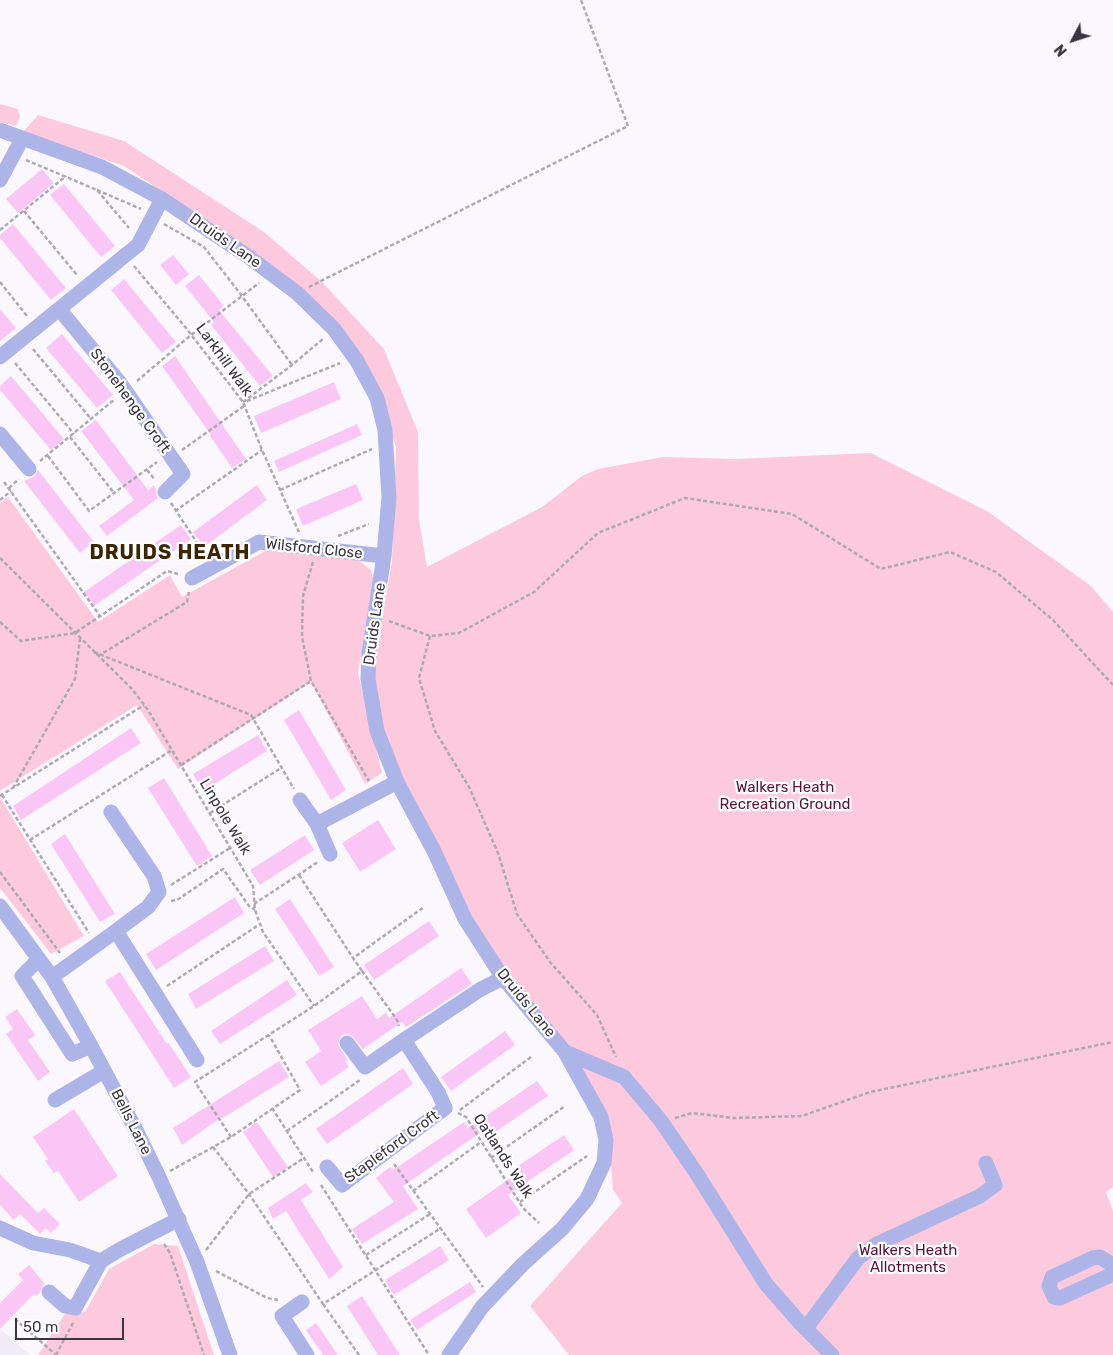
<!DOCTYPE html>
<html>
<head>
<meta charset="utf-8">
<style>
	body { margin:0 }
	#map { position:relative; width:1113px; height:1355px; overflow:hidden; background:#faf8fe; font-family:Rubik,sans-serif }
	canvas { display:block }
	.north { position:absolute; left:1048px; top:15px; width:50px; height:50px; -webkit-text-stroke:4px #fff; paint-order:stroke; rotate:230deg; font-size:14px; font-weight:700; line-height:20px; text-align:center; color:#393541 }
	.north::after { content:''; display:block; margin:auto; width:18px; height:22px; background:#393541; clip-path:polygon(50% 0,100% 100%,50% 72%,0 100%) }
	.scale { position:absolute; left:15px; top:1318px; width:109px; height:22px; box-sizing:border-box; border:2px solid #393541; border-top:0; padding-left:6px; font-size:15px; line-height:18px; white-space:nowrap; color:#393541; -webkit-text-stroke:4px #fff; paint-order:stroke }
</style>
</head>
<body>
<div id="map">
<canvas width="1113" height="1355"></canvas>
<div class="north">N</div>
<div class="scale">50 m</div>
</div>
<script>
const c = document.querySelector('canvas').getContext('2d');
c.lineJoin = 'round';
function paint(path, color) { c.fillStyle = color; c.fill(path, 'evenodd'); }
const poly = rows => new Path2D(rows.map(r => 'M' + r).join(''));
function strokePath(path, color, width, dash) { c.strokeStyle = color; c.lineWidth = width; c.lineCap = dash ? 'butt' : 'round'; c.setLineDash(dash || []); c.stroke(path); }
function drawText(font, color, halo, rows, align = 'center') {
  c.font = font + ' Rubik,sans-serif'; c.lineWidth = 4.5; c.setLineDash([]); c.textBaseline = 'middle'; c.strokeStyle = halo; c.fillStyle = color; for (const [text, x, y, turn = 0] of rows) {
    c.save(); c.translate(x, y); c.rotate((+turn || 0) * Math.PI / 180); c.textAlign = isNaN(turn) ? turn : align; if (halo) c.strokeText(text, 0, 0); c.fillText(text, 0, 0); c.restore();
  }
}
paint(poly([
	[0,1329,30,1355,0,1355]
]), '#f0eaf9');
paint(poly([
	[0,104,18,109,20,117,16,126,0,122],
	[38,115,124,141,264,232,321,281,384,349,418,432,419,519,427,567,542,507,582,476,598,469,663,457,735,459,871,453,987,511,1091,586,1113,612,1113,1187,1106,1192,1113,1211,1113,1355,569,1355,530,1306,622,1203,613,1190,607,1115,485,940,471,917,400,778,382,724,373,670,392,562,396,447,374,378,252,252,124,166,23,132],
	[8,497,98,622,170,575,182,597,267,550,357,559,371,570,374,581,358,673,382,773,365,784,311,682,178,769,137,705,0,791,0,503],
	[0,797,84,936,51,954,0,888],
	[154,1244,178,1246,214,1355,38,1355,65,1314,85,1312,109,1269]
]), '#fdcadd');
paint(poly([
	[42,169,54,183,18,213,6,199],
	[64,184,115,246,101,257,50,195],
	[13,224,66,288,51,300,0,238,0,235],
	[173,255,189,274,176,285,160,265],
	[199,275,224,306,219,310,273,376,260,386,211,325,214,322,185,286],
	[124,279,176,342,162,353,111,290],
	[0,309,16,328,0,341],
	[62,334,113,395,97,408,46,348],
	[175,356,246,459,232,468,210,436,211,435,162,366],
	[11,376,64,439,51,450,0,390,0,386],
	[334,382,341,399,261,433,254,416],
	[96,420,148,490,154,485,156,489,156,494,158,498,107,536,99,526,134,500,81,431],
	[357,424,362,435,279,472,274,461],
	[38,470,94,542,80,553,24,481,35,476],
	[356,484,363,500,303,526,296,509],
	[257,485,267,500,204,547,193,532],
	[181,525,191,539,94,606,84,592],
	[299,710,346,790,331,800,284,720],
	[131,728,141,743,21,820,13,806],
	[258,735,267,751,203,791,193,774],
	[164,778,212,856,197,866,148,788],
	[378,820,396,849,360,872,342,843],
	[65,834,115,914,100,922,51,844],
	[305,835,314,850,260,885,250,870],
	[235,897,244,913,156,970,146,954],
	[290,899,334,967,319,976,275,909],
	[429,921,439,936,374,980,364,965],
	[265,946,274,961,196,1009,188,994],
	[461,968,472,984,406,1027,402,1022,363,1049,351,1035,345,1034,341,1036,338,1045,348,1060,345,1061,349,1067,321,1086,305,1062,321,1051,308,1030,362,996,377,1019,386,1013,389,1018],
	[120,972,167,1044,168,1042,191,1077,174,1088,105,981],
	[287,980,297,995,220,1044,211,1031],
	[17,1009,35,1035,28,1040,50,1072,38,1081,6,1034,13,1029,5,1017],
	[505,1031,515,1045,451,1091,441,1077],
	[279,1061,289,1077,223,1118,222,1117,182,1145,173,1128],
	[403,1068,413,1084,327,1144,316,1129],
	[537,1081,548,1096,485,1139,480,1133,403,1186,418,1209,362,1244,352,1229,394,1202,376,1178,390,1167,393,1170,464,1122,468,1128],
	[74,1109,118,1176,79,1202,58,1171,54,1173,45,1161,48,1159,33,1137],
	[257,1122,288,1167,273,1177,243,1132],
	[564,1135,574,1150,508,1195,521,1213,486,1238,466,1209,512,1177,509,1172],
	[0,1174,38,1213,44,1208,60,1224,51,1233,46,1228,40,1234,20,1214,14,1220,0,1205],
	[306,1183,313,1192,301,1200,343,1267,329,1279,286,1211,273,1219,268,1208],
	[440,1246,449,1260,394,1295,385,1280],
	[29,1265,45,1284,42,1286,40,1293,36,1296,34,1294,0,1329,0,1303,23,1280,18,1274],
	[470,1282,476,1292,417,1330,410,1320],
	[362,1296,400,1355,378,1355,347,1306],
	[316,1323,338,1355,323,1355,306,1330]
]), '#fac6f5');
strokePath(poly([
	[26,160,97,190,129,228],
	[97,190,141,209],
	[24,211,77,275],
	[164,224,204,247,242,296,292,365],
	[0,230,66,176],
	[134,266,186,328,243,402,262,450,299,532],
	[0,282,27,316],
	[309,287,628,126,581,0],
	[33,349,91,419],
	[15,363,74,434],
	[137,381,191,335,259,283],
	[247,401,340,363],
	[243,402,292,365,324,338],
	[70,437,114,493],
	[182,450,244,406],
	[48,456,89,511,157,462],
	[40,461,115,399],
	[147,470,155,480],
	[4,482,100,616],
	[9,488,19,479],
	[280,490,372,449],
	[0,500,11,491],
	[171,503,205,555],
	[175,511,262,450],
	[338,536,369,524],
	[0,558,132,689,148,710,253,886,255,910,263,932,314,1006],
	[313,562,303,596,302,637,311,681,369,781],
	[389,621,430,636,459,633,534,592,598,533,685,498,792,514,881,569,950,552,996,572,1053,620,1113,685],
	[0,622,21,641,75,633,167,571,178,574],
	[430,636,419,678,435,731,469,787,498,853,517,914,550,962,597,1015,616,1057],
	[94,652,251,715,294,789],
	[98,656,187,602,189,592],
	[181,765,311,681],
	[13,788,75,679,80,639],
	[2,795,89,933],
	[0,796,144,705],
	[210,813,281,768],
	[30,840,172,750],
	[0,872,60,953],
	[299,875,353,958],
	[171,885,230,848],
	[171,901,177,900,223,869,249,906,255,910],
	[254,904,318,862],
	[362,971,397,1020,399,1026],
	[167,986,260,924],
	[272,1108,313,1172],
	[460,1110,531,1057],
	[458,1113,466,1117,523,1208,539,1223],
	[675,1118,692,1113,733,1118,802,1116,870,1092,1113,1042],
	[287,1131,360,1080],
	[231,1137,195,1082,314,1006,362,971,353,958,424,907],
	[213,1147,249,1194,323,1304,441,1228],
	[491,1158,565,1106],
	[394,1164,483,1287],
	[170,1171,231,1137,300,1090,269,1035],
	[321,1185,429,1355],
	[413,1191,481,1142],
	[520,1202,587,1156],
	[164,1244,170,1253,204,1355],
	[206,1250,249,1194,304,1158],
	[366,1255,430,1214],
	[216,1271,267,1298,278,1300],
	[323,1304,359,1355],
	[15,1319,55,1354],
	[56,1355,74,1321]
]), '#aca9b1', 2.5, [4, 2.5]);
strokePath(poly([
	[0,130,102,167,162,199,246,255,297,293,334,329,357,361,377,398,385,430,389,498,384,556,369,653,368,679,377,731,397,782,434,851,465,919,503,978,565,1052,601,1117,606,1140,604,1163,587,1199,562,1229,523,1264,482,1307,449,1355],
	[0,180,22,139],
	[60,310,120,383,183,474,165,492],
	[0,357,138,245,162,199],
	[0,434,29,469],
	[192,578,259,542,384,556],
	[300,800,317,824,330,854],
	[111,812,154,876,159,892,148,907,116,931],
	[317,824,397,782],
	[0,906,52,977,91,1046,136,1130,159,1177,197,1262,230,1355],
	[39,959,22,976,72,1054,91,1046],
	[52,977,116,931,197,1060],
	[347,1043,365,1067,404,1040],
	[565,1052,624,1077,661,1121,697,1174,766,1284,801,1324,832,1355],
	[55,1100,104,1071],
	[327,1167,342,1185,445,1108,438,1092,404,1040,481,989,503,978],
	[0,1228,33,1243,70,1250,101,1261],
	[1113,1265,1100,1257,1093,1258,1052,1277,1049,1286,1054,1297,1060,1298,1113,1274],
	[49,1292,65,1306,75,1308,101,1261,119,1250,179,1219],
	[302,1302,282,1316,307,1355],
	[806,1328,858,1258,877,1244,980,1196,995,1185,986,1163]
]), '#acb4e8', 15);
drawText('15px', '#393541', '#fff', [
	["Druids Lane",225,241,35],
	["Larkhill Walk",224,360,54],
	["Stonehenge Croft",130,401,54],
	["Wilsford Close",314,549,6],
	["Druids Lane",375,624,-82],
	["Linpole Walk",225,817,59],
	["Druids Lane",526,1003,51],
	["Bells Lane",131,1122,63],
	["Stapleford Croft",392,1147,-36],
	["Oatlands Walk",503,1156,57]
]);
drawText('15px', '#5b1236', '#fff', [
	["Walkers Heath",785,788],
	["Recreation Ground",785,805],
	["Walkers Heath",908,1251],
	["Allotments",908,1268]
]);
c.letterSpacing = '1px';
drawText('bold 20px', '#3d2501', '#fff', [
	["DRUIDS HEATH",170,553]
]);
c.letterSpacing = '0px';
</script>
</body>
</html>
